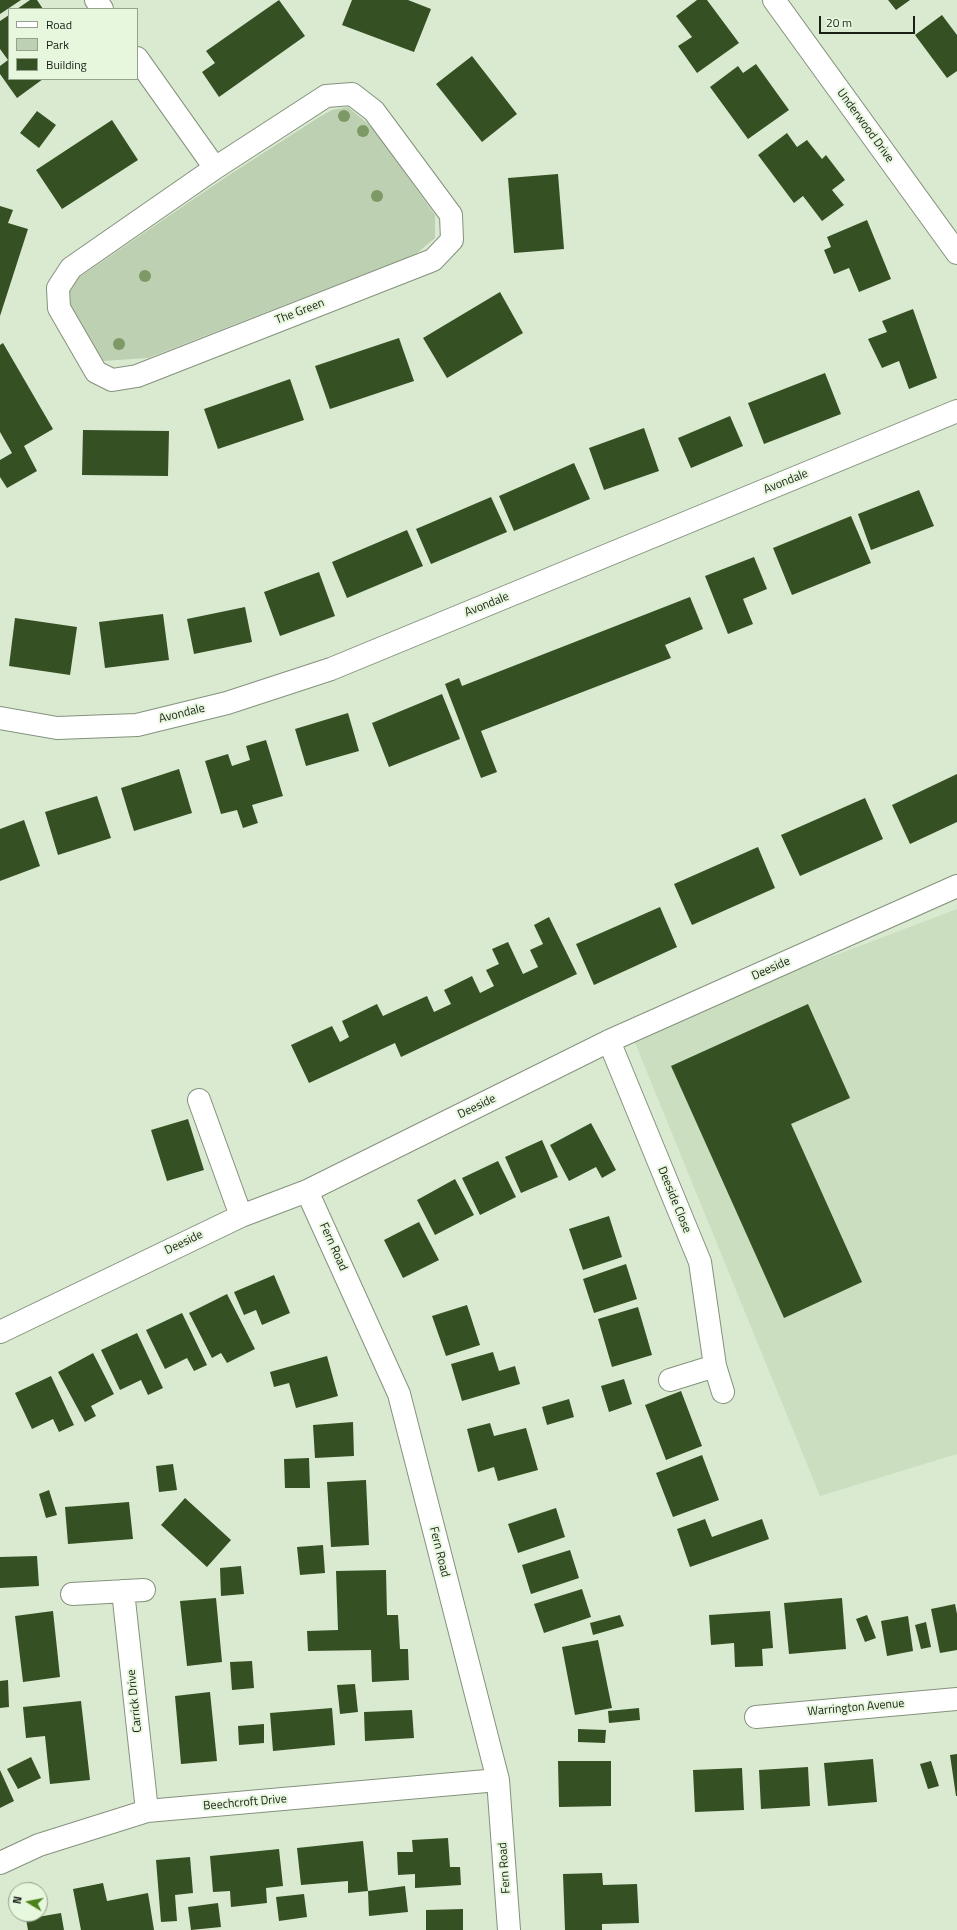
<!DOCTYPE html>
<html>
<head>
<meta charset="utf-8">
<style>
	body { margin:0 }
	#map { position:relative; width:957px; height:1930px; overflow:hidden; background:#daead1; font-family:"Titillium Web",sans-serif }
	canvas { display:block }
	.legend { position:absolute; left:8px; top:8px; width:130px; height:72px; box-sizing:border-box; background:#e7f7de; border:1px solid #95a18e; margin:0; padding:5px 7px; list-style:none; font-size:12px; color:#1a1f16 }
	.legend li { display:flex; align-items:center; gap:8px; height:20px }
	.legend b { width:20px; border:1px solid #95a18e }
	.north { position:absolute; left:8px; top:1882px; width:40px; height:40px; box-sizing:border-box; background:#e7f7de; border:1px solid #95a18e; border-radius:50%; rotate:280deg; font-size:11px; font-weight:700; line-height:16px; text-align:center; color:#1a1f16 }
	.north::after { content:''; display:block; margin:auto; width:14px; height:18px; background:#4d831c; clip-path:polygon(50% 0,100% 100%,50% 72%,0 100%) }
	.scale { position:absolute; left:819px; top:16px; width:96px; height:18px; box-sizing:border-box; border:2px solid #1a1f16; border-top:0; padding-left:5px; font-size:12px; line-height:14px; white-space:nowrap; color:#1a1f16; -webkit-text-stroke:3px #e7f7de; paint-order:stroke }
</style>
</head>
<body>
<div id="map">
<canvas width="957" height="1930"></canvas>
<ul class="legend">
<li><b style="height:5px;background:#fff"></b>Road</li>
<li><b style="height:11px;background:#bdd0b1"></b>Park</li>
<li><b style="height:11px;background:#355022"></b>Building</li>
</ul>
<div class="north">N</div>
<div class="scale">20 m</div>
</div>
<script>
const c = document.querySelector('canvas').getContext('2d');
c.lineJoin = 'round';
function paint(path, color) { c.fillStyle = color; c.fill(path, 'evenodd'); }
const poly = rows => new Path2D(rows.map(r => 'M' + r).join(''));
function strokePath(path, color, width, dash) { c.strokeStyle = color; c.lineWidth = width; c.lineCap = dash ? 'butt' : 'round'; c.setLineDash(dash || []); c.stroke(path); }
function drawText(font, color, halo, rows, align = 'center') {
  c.font = font + ' "Titillium Web",sans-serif'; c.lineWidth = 4; c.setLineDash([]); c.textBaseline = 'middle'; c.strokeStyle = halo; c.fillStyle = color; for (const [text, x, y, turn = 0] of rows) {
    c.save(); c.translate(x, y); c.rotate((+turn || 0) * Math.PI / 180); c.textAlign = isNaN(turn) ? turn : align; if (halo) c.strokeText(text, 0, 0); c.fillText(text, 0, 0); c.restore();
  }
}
paint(poly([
	[957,909,957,1454,820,1496,631,1033]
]), '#cbdec0');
paint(poly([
	[348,107,373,128,435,215,435,238,416,254,148,358,102,361,75,316,68,300,72,282,229,175,321,116,332,110]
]), '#bdd0b1');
paint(poly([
	[0,0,21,0,0,14],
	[30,0,37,0,43,9,17,9],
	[279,0,305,36,219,97,202,72,215,63,206,51],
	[352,0,408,0,431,9,414,52,342,25],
	[697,0,707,0,739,43,697,73,678,46,692,37,676,16],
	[888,0,910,0,896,10],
	[9,15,9,79,43,79,17,98,0,74,0,66,8,60,0,49,0,21],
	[942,15,957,35,957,71,947,78,915,35],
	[472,56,517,114,482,142,436,84],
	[756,64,789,110,748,139,710,87,738,66,743,73],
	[37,111,56,125,39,148,20,133],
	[112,120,138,160,62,209,36,170],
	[787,133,797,147,807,140,822,159,826,155,845,180,832,190,844,205,822,221,803,196,794,203,758,155],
	[558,174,564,249,514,253,508,178],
	[0,206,13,210,8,223,28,229,0,316],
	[867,220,891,279,859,292,849,268,834,274,824,250,831,247,827,237],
	[500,292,523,333,447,378,423,338],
	[913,309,937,378,909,389,899,361,882,368,868,339,887,332,882,321],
	[399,338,414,381,330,409,315,366],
	[3,343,53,429,24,446,37,471,7,488,0,477,0,460,12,453,0,432,0,345],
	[825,373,841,414,764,444,748,403],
	[290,379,304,420,218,449,204,409],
	[730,416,743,446,691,468,678,438],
	[644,428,659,471,604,490,589,448],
	[83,430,169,431,168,476,82,475],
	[574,463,590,499,514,531,499,496],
	[919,490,934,526,871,550,858,514],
	[491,497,507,532,431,564,416,529],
	[851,516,871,563,792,595,773,548],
	[407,530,423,566,347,598,332,562],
	[754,557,767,589,743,599,753,624,728,634,705,576],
	[319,572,335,616,280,636,264,592],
	[690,597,703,629,665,645,671,658,481,731,497,772,481,778,445,684,459,678,462,686],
	[245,607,252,642,194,654,187,619],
	[163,614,169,660,105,668,99,622],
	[15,618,77,627,70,675,9,666],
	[442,694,460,739,389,767,372,723],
	[348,713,359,751,306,766,295,729],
	[266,740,283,796,252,805,258,823,243,828,237,810,221,814,205,761,228,754,232,766,250,760,246,746],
	[179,769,192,813,134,831,121,788],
	[957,774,957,822,910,844,892,805],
	[97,796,111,838,58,855,45,812],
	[865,798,883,839,800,876,781,835],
	[24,820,40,866,0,881,0,829],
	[758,847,775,888,692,925,674,884],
	[660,907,677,947,594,985,576,944],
	[549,917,577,974,401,1057,395,1043,309,1083,291,1045,332,1026,340,1042,349,1037,342,1021,377,1004,383,1016,427,996,434,1012,451,1004,444,990,472,976,480,993,494,986,486,970,499,964,492,949,508,942,523,974,538,967,530,950,543,944,534,925],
	[808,1004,850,1098,791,1124,862,1282,784,1318,671,1066],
	[188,1119,204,1170,167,1181,151,1130],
	[591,1123,616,1170,602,1178,596,1167,569,1181,550,1145],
	[542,1140,558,1177,521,1193,505,1157],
	[498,1161,516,1197,480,1215,462,1178],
	[455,1179,474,1215,435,1235,417,1200],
	[609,1216,622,1257,583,1270,569,1229],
	[419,1222,439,1260,403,1278,384,1240],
	[626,1264,637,1299,594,1313,583,1279],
	[274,1275,290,1313,262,1325,256,1310,244,1315,234,1292],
	[227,1294,255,1349,227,1363,221,1353,212,1358,189,1313],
	[467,1305,480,1345,446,1356,432,1316],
	[638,1307,652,1355,612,1367,598,1319],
	[182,1313,207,1365,194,1371,187,1358,165,1369,146,1330],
	[137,1333,163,1388,148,1395,141,1380,120,1390,101,1350],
	[493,1352,499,1371,515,1366,520,1384,462,1401,451,1364],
	[93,1353,114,1394,91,1406,96,1416,85,1422,58,1372],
	[327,1356,338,1396,296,1408,289,1383,274,1387,270,1372],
	[51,1376,74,1425,59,1432,53,1419,32,1429,15,1393],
	[624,1379,632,1404,609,1412,601,1386],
	[681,1391,702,1446,666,1460,645,1405],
	[569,1399,574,1417,547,1425,542,1407],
	[353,1422,354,1456,315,1458,313,1425],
	[490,1423,494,1436,526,1428,538,1470,498,1481,494,1467,478,1472,467,1429],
	[702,1455,719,1500,673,1517,656,1473],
	[309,1458,310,1488,285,1488,284,1459],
	[173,1464,177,1490,159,1492,156,1466],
	[366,1480,369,1545,331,1547,327,1482],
	[49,1490,57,1515,46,1518,39,1494],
	[185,1498,231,1540,207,1567,161,1525],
	[129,1502,133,1539,68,1544,65,1507],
	[556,1508,565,1537,518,1553,508,1524],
	[705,1519,712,1537,762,1519,769,1539,690,1567,677,1529],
	[323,1545,325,1573,300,1575,297,1547],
	[570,1550,579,1578,531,1594,522,1565],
	[37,1556,39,1586,0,1588,0,1557],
	[241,1566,244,1594,221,1596,220,1568],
	[386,1570,387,1615,398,1615,400,1649,408,1649,409,1680,372,1682,371,1650,308,1651,307,1631,338,1630,336,1571],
	[582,1589,591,1617,544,1633,534,1604],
	[216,1598,222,1662,187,1666,180,1601],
	[842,1598,846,1649,789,1654,784,1603],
	[955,1604,957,1614,957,1650,940,1653,931,1609],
	[53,1611,60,1677,23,1682,15,1616],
	[770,1611,773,1648,762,1649,763,1666,735,1667,734,1643,711,1645,709,1615],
	[620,1615,624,1626,593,1635,590,1623],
	[867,1615,876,1638,865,1642,856,1619],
	[908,1616,913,1651,887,1656,881,1621],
	[926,1622,931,1647,921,1649,915,1625],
	[598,1640,612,1708,575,1715,562,1647],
	[252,1661,254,1688,232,1690,230,1662],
	[8,1680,9,1707,0,1708,0,1681],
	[355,1684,358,1712,340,1714,337,1685],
	[210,1692,217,1761,181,1764,175,1696],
	[81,1701,90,1780,50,1784,45,1736,26,1738,23,1707],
	[332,1708,335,1745,273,1751,270,1713],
	[639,1708,640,1720,609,1723,608,1711],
	[412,1710,414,1738,365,1741,364,1712],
	[264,1724,264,1743,239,1745,238,1726],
	[578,1729,606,1730,605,1743,578,1742],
	[957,1754,957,1796,956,1796,950,1755],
	[31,1757,41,1778,18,1789,7,1769],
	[873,1759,877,1802,828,1806,824,1763],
	[558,1761,611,1761,611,1806,559,1807],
	[931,1761,939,1786,928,1789,920,1764],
	[808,1767,810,1806,761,1809,759,1770],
	[742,1768,744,1810,695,1812,693,1770],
	[0,1770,14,1801,0,1808],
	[448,1838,450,1867,460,1867,461,1885,415,1888,415,1874,398,1875,397,1852,413,1852,412,1840],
	[363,1841,368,1891,405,1886,408,1912,369,1916,368,1891,348,1893,348,1881,301,1885,297,1848],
	[279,1849,283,1886,266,1888,267,1903,231,1907,230,1891,213,1892,210,1856],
	[190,1857,193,1893,175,1895,177,1921,161,1922,156,1860],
	[602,1873,603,1885,637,1884,639,1923,602,1924,602,1930,565,1930,563,1874],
	[103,1883,107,1901,148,1893,154,1930,81,1930,73,1889],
	[304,1894,307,1917,279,1921,276,1897],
	[218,1903,221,1927,191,1930,188,1907],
	[463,1909,463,1930,426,1930,426,1910],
	[61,1913,64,1930,28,1930,26,1919]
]), '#355022');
const minor = poly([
	[96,0,102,9],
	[137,58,215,168],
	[352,94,374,111,451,215,452,240,433,260,137,376,112,380,96,372,59,308,58,288,71,268,215,168,326,96,352,94],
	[0,718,57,728,137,725,227,703,331,669,957,411],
	[609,1041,700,1262,715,1366,670,1380],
	[199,1100,241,1216],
	[307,1191,399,1394,498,1780,509,1930],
	[0,1332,241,1216,307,1191,609,1041,957,886],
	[715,1366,723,1392],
	[123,1591,147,1811],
	[72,1594,144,1590],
	[756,1717,957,1699],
	[0,1863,39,1845,147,1811,498,1780]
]);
const tertiary = poly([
	[774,0,957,253]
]);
strokePath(minor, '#84927c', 24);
strokePath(tertiary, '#84927c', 24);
strokePath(minor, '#fff', 22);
strokePath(tertiary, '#fff', 22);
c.fillStyle = '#7d9966';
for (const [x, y] of [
	[344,116],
	[363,131],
	[377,196],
	[145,276],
	[119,344]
]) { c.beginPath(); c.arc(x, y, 6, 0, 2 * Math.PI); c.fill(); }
drawText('12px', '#1a1f16', '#e7f7de', [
	["Underwood Drive",865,126,54],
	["The Green",300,312,-21],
	["Avondale",786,482,-22],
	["Avondale",487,605,-22],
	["Avondale",182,714,-14],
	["Deeside",771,969,-24],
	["Deeside",477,1107,-26],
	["Deeside Close",674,1200,68],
	["Deeside",184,1243,-26],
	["Fern Road",333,1247,66],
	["Fern Road",439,1552,76],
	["Carrick Drive",135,1701,-96],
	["Warrington Avenue",856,1708,-5],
	["Beechcroft Drive",245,1803,-5],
	["Fern Road",505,1868,-94]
]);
</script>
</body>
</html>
